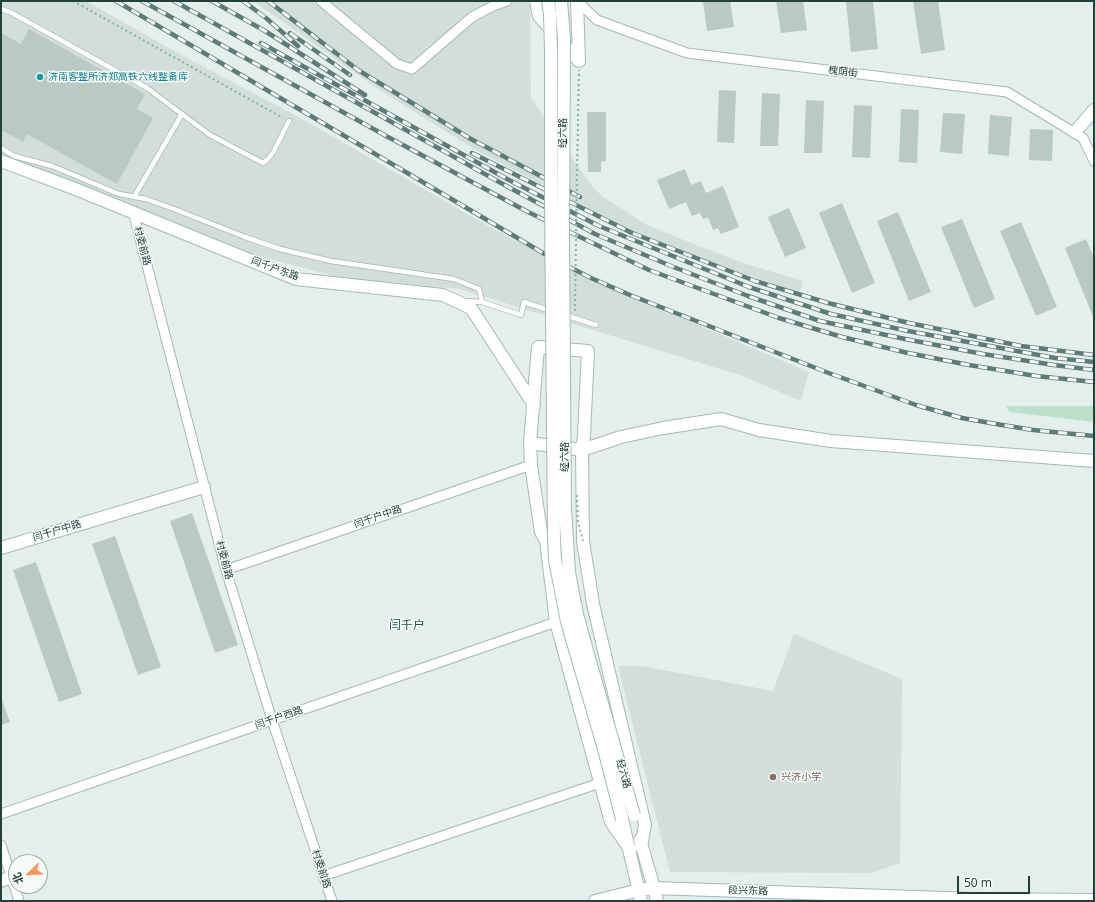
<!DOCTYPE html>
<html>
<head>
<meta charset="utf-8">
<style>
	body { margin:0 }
	#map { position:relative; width:1095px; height:902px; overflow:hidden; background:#e4eeeb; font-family:"Noto Sans","Noto Sans SC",sans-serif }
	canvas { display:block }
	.frame { position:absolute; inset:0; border:2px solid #22413d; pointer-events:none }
	.north { position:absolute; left:8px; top:854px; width:40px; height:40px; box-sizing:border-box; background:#f5faf8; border:1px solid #a1b0ad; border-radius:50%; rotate:247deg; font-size:11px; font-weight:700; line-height:16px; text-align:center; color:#22413d }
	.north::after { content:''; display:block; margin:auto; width:14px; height:18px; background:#f89757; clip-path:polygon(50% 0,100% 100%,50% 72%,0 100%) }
	.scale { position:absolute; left:957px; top:876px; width:73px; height:18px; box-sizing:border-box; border:2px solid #22413d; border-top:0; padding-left:5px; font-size:12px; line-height:14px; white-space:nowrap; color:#22413d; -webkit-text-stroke:3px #f5faf8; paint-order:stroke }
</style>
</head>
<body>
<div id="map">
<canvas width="1095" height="902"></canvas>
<div class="frame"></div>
<div class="north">北</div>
<div class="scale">50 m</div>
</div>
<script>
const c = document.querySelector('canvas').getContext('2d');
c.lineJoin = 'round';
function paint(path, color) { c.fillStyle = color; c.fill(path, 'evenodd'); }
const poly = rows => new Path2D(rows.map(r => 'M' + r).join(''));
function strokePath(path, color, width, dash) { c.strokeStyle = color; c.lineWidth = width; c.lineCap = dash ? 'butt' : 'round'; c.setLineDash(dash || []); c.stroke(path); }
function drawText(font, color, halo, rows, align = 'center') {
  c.font = font + ' "Noto Sans","Noto Sans SC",sans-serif'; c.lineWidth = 3; c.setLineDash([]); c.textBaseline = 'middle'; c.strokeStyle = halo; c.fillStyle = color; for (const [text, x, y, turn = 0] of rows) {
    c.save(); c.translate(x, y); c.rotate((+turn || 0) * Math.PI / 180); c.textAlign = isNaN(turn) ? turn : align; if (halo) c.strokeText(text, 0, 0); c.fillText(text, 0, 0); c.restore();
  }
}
paint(poly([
	[1,1,86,1,176,52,313,125,488,226,592,280,809,372,801,401,740,375,459,289,342,278,254,255,111,197,1,157],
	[253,1,526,1,530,5,531,98,591,185,602,196,647,225,696,245,743,263,803,281,800,292,741,273,681,251,623,227,474,149,384,93],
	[794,634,902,679,900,863,871,873,670,872,618,666,642,666,773,691]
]), '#d2deda');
paint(poly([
	[1006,406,1094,406,1094,422,1010,412]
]), '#bce0cb');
paint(poly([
	[703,1,730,1,734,27,707,31],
	[776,1,803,1,807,30,781,33],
	[846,1,873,1,878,49,851,52],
	[913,1,938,1,945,50,921,54],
	[29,29,145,94,137,109,153,118,117,184,27,134,23,142,1,130,1,33,21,44],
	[719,90,736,91,734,143,717,142],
	[762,93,780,94,778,146,760,146],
	[806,100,824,101,822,153,804,153],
	[854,105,872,106,870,158,852,157],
	[901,109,919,110,917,163,899,162],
	[587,112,606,112,606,161,601,162,601,172,588,172],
	[943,113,965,114,962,154,940,152],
	[990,115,1012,117,1009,156,988,154],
	[1030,129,1053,130,1052,161,1029,160],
	[685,169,691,185,701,181,706,193,723,186,739,227,721,234,718,228,713,230,708,217,703,219,700,213,692,216,686,202,669,209,657,180],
	[842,203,875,283,852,293,819,213],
	[789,208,806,248,785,257,768,217],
	[898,212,931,292,909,301,877,221],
	[962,219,995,299,974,308,941,227],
	[1021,222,1057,307,1036,316,1000,231],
	[1086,239,1094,258,1094,319,1065,248],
	[192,513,238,645,215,653,170,521],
	[115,536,161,667,138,675,92,544],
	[36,562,82,694,59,702,13,570],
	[2,700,10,722,1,725,1,701]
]), '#b9c9c4');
const lane = poly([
	[1,9,10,12,147,88,210,135,263,163,268,159,274,151,289,121],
	[1,148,14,156,52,166,119,194,146,199,174,209,245,237,280,249,331,261,454,279,479,289,482,302,521,315,524,302,551,311],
	[134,197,182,114],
	[464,301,482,302],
	[565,315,596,325]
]);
const street = poly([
	[321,1,397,64,412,69,472,17,493,6,507,1],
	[577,1,597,20,687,53,1007,92,1083,138,1094,161],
	[138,214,135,219,226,570,272,720,332,901],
	[226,570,531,465],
	[1,814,556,622],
	[1,845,19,901],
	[323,876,600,783]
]);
const secondary = poly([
	[536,1,539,16,579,61],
	[577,1,579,61],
	[1075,132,1094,110],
	[1,161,78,190,296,279,443,295,471,308,534,405],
	[530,443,582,450,583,541,593,604,645,825,641,847],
	[1,548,204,487],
	[622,819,641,901],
	[640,840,654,888,657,901],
	[630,849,611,822,556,622,546,541,541,532,531,465,530,443,538,347,588,351,584,435,582,450,621,437,663,428,721,419,759,430,831,441,1094,461],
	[1,881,11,877],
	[595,901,639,890,654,888,974,899,1094,900]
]);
strokePath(lane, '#a6b7b3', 6);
strokePath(street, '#a6b7b3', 11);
strokePath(secondary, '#a1bab5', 14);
strokePath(poly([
	[73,1,283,118],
	[577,171,579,70]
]), '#82b3ab', 2, [2, 3]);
strokePath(lane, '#fff', 4.5);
strokePath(street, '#fff', 9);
strokePath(secondary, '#fff', 12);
const rail = poly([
	[116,1,548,256,591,278,630,295,826,372,916,405,962,418,996,424,1033,430,1094,436],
	[142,1,388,137,528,212,649,270,779,318,842,337,908,353,969,365,1036,376,1094,382],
	[174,1,501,183,595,234,671,266,748,296,820,321,905,339,983,354,1054,365,1094,370],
	[212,1,265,31,365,95],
	[243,1,266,18,298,46],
	[268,1,358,70,471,139,580,197],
	[290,33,350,75],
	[261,43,509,180,599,226,749,287,831,314,908,331,1055,358,1094,362],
	[472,153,632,233,755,281,828,303,909,323,1021,346,1094,355]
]);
strokePath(rail, '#5d7c78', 4.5);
strokePath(rail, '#f5faf8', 3, [9]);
const secondaryBridge = poly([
	[548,1,550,15,551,49,551,199,554,539,555,560,567,622,604,749,622,819],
	[561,1,564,38,563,233,565,508,569,572,577,614,589,658,634,815]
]);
strokePath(secondaryBridge, '#a1bab5', 14, []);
strokePath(poly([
	[575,311,577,171],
	[577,495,578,522,583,541]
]), '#82b3ab', 2, [2, 3]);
strokePath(secondaryBridge, '#fff', 12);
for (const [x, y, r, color] of [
	[40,77,4,"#0f9aa8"],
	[773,777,4,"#8d6e63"]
]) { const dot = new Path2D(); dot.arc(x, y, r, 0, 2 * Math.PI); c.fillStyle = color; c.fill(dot); strokePath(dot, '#f5faf8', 1.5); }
drawText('10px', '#22413d', '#f5faf8', [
	["槐荫街",843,72,7],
	["经六路",563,133,-90],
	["村委前路",142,246,75],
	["闫千户东路",275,269,20],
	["经六路",565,457,-90],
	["闫千户中路",378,517,-19],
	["闫千户中路",57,531,-17],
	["村委前路",224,560,75],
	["闫千户西路",279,718,-19],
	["经六路",623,774,74],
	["村委前路",321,869,72],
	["段兴东路",748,891,2]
]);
drawText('10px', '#0d838f', '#f5faf8', [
	["济南客整所济郑高铁六线整备库",48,77]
], 'left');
drawText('10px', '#785e54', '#f5faf8', [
	["兴济小学",781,777]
], 'left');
drawText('12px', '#1c544f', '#f5faf8', [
	["闫千户",407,626]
]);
</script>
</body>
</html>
